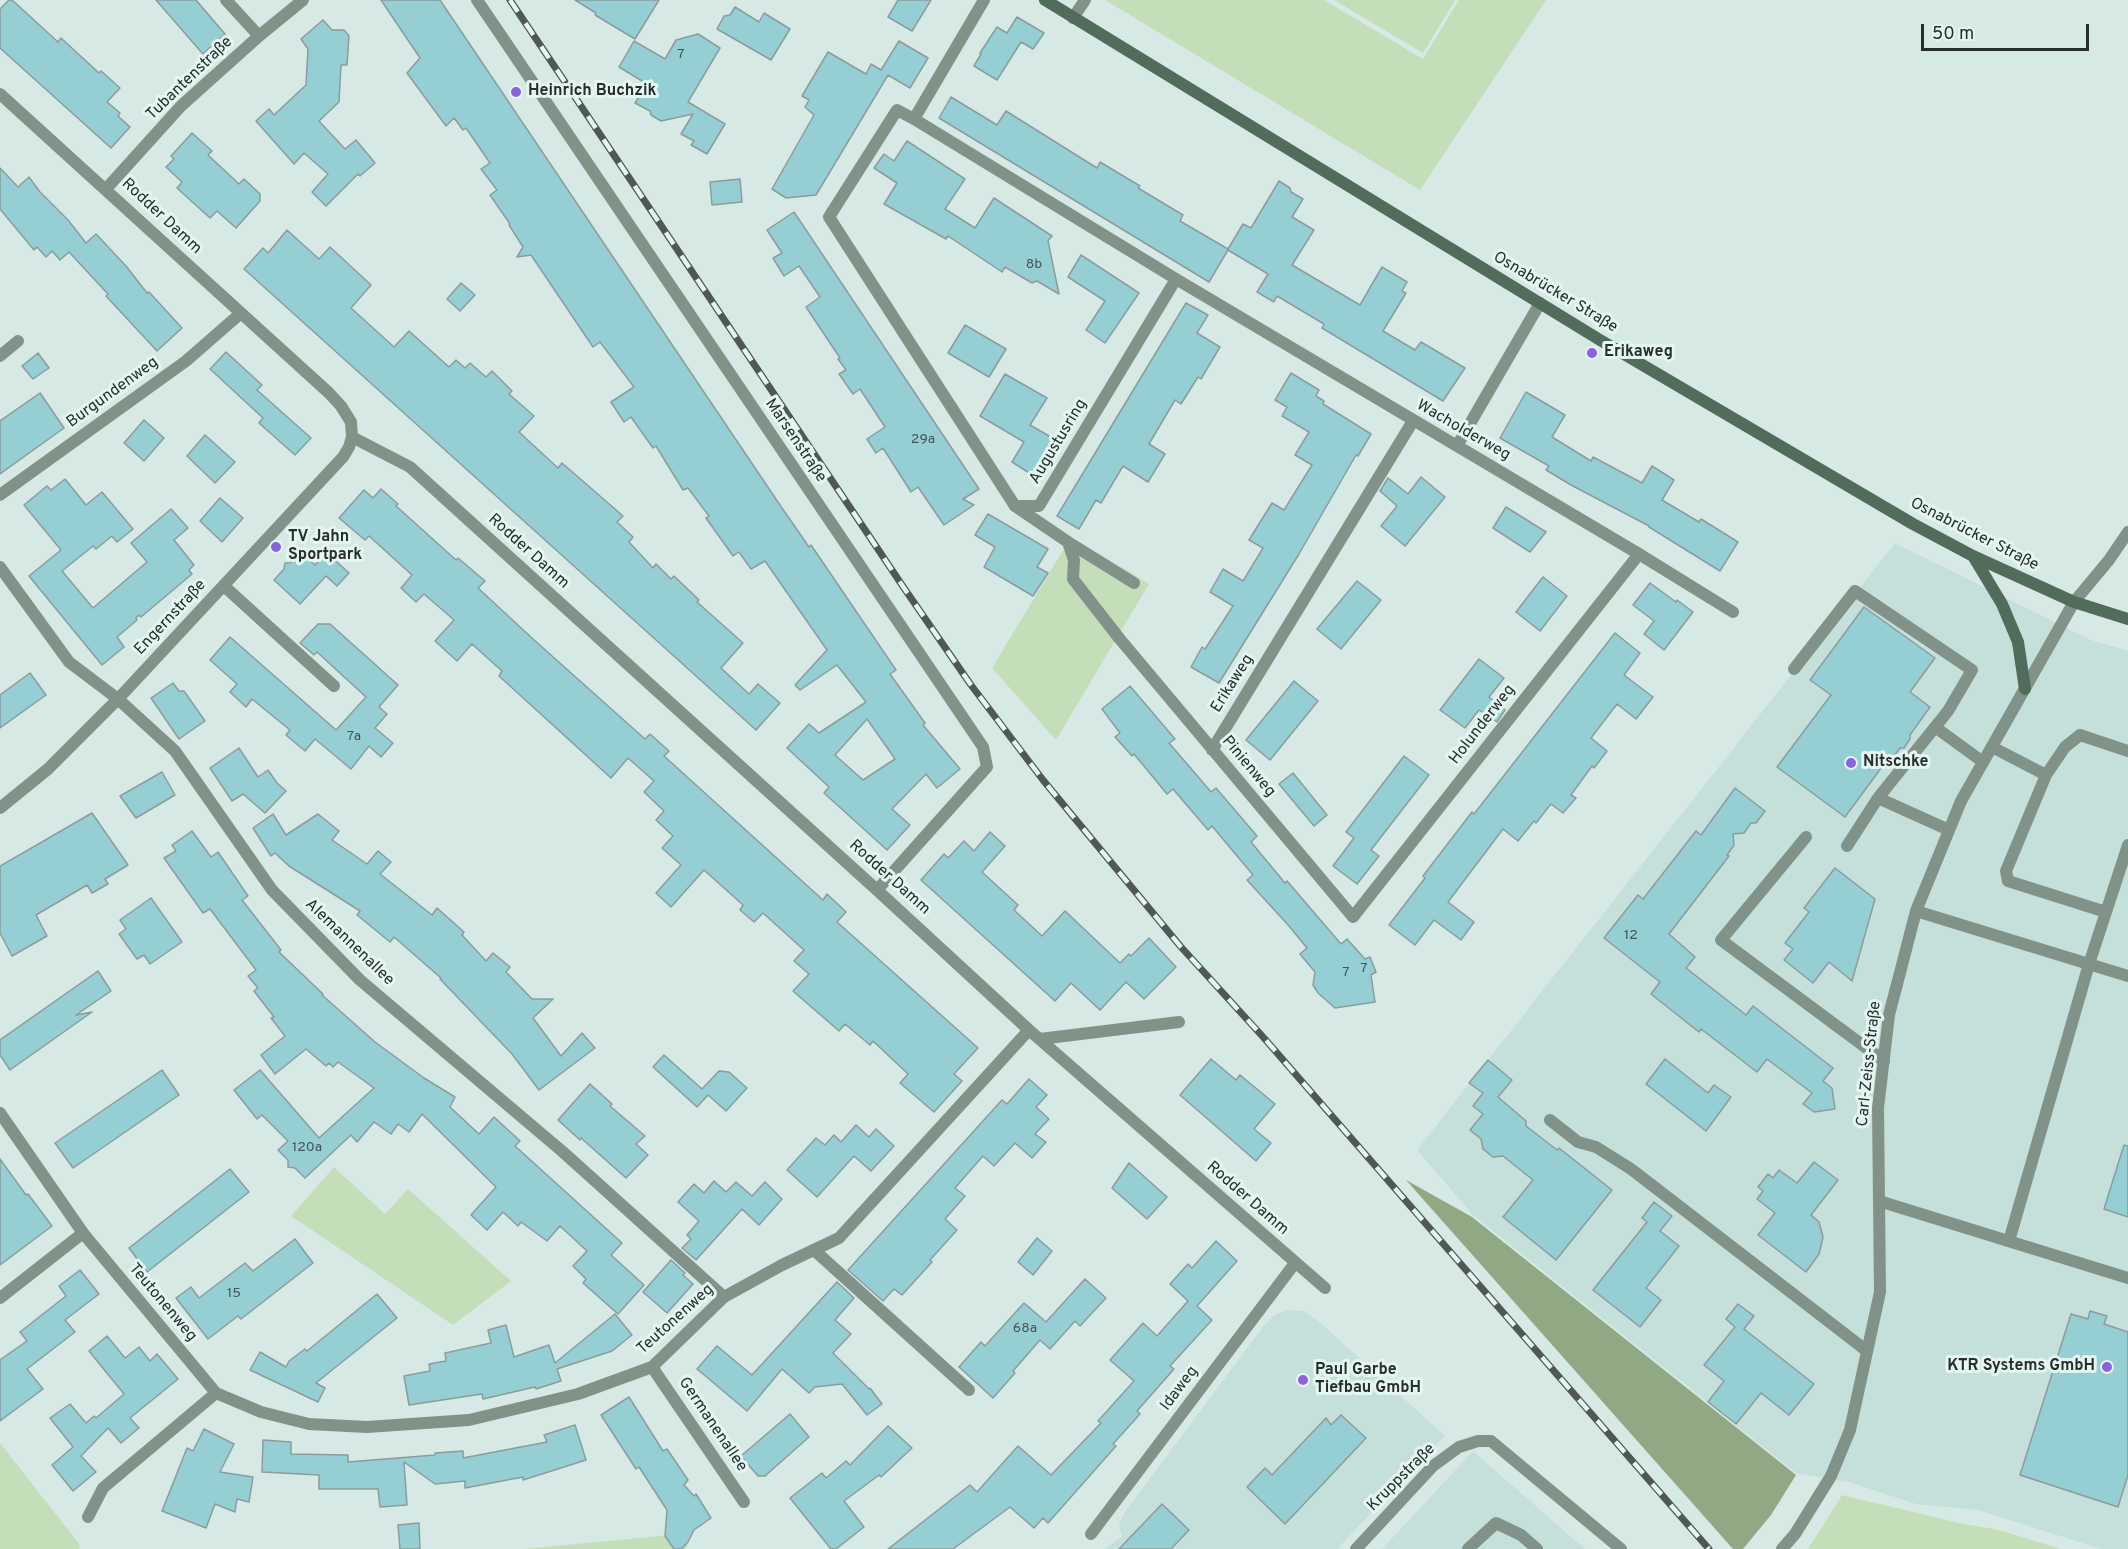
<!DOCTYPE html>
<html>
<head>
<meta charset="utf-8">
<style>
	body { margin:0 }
	#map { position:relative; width:2128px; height:1549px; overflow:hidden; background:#d7e9e5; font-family:Overpass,sans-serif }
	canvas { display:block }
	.scale { position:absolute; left:1921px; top:24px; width:168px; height:27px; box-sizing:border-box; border:3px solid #272e2c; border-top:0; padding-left:8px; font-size:18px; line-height:21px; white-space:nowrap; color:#272e2c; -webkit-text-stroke:4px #e4f6f2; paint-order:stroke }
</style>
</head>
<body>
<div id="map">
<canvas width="2128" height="1549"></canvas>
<div class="scale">50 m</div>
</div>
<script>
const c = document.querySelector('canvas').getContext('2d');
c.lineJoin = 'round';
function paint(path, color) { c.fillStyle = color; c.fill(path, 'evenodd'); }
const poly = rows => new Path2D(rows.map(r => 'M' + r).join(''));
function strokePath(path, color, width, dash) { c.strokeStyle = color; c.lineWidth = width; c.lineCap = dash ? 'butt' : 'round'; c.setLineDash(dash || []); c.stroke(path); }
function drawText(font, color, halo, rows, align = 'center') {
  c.font = font + ' Overpass,sans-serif'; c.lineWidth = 6; c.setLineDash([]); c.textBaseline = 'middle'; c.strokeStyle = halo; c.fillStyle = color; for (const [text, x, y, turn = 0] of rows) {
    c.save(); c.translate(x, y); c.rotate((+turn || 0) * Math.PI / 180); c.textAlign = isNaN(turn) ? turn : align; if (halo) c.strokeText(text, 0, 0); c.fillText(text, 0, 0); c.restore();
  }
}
paint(poly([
	[1895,543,2091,640,2128,651,2128,1549,2101,1549,1978,1510,1916,1504,1849,1482,1796,1473,1473,1215,1417,1150],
	[1289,1310,1304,1311,1316,1319,1445,1436,1337,1549,1105,1549,1122,1536,1119,1525,1124,1513,1265,1324,1276,1314],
	[1473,1451,1585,1549,1382,1549]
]), '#c5e0da');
paint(poly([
	[1105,0,1324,0,1423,59,1459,0,1546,0,1420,190],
	[1334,0,1455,0,1423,53],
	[1071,537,1149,584,1056,740,992,668],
	[334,1167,385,1214,408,1189,511,1281,453,1325,291,1216],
	[0,1443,80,1545,79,1549,0,1549],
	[1842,1495,1959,1523,1999,1530,2061,1549,1808,1549],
	[691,1533,686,1549,523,1549]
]), '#c5deba');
paint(poly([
	[1406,1180,1472,1217,1796,1475,1771,1515,1743,1549,1733,1549]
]), '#90a884');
const building = poly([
	[9,0,12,0,58,42,61,38,99,73,101,71,120,88,107,102,120,113,118,116,130,127,111,148,0,48,0,9,9,0],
	[156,0,196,0,225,34,203,54,156,0],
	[381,0,440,0,782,508,809,547,811,545,877,642,896,670,890,674,925,723,923,725,960,769,937,788,926,774,892,809,910,825,887,850,824,793,829,787,787,748,809,724,819,733,866,702,837,665,800,690,795,685,827,650,765,561,751,569,739,552,733,556,706,518,709,516,688,488,683,490,656,446,653,448,631,417,624,422,611,402,634,387,600,342,593,347,531,255,517,257,523,247,509,225,510,224,490,195,497,190,481,169,490,163,466,128,463,130,454,118,446,126,407,73,420,58,381,0],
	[867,719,895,759,863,780,835,755,867,719],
	[575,0,659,0,635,39,595,15,596,13,575,0],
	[898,0,931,0,912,31,888,17,898,0],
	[735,7,759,22,764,13,790,29,771,60,717,29,724,16,730,15,735,7],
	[1017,17,1044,33,1033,49,1021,42,997,80,974,66,981,54,980,53,997,27,1007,33,1017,17],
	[323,20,332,30,344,30,349,36,347,65,341,65,339,102,319,121,345,149,356,140,375,163,360,176,358,174,326,206,312,192,328,174,304,153,294,164,256,121,269,109,274,115,306,85,308,49,301,39,323,20],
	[698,34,720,48,688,102,725,124,707,154,691,145,694,141,681,134,693,114,661,121,651,115,650,111,635,103,647,84,619,67,634,41,665,59,676,40,698,34],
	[899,41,928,58,910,88,888,75,816,195,786,198,772,189,814,115,805,107,809,100,802,96,828,52,866,74,871,64,881,70,899,41],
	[951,97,997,125,1006,111,1097,168,1100,162,1140,186,1138,188,1183,215,1180,221,1228,249,1243,224,1251,228,1279,181,1290,188,1291,192,1303,199,1292,217,1314,230,1292,265,1360,305,1382,267,1407,282,1402,291,1406,293,1383,331,1415,350,1421,342,1465,368,1443,401,1322,328,1324,324,1277,296,1274,302,1257,292,1268,274,1228,250,1209,282,939,118,951,97],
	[192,133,212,151,208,155,239,184,244,179,260,194,260,201,236,228,217,211,210,218,177,188,182,182,166,167,174,159,171,156,192,133],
	[907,141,965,179,945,209,975,228,994,198,1052,236,1048,241,1059,294,1037,281,1032,283,1005,267,1002,272,948,236,946,239,884,204,897,183,874,168,884,154,894,161,907,141],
	[0,168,18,187,29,177,40,192,68,220,86,243,96,234,126,266,147,293,149,292,182,328,157,351,106,296,108,294,69,252,60,260,52,251,46,257,37,247,34,250,0,209,0,168],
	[740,179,742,202,712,205,710,182,740,179],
	[794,212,979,489,963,499,974,505,944,525,918,487,911,492,883,448,876,453,867,439,885,427,860,389,853,394,839,374,846,370,838,359,840,358,806,307,820,297,799,266,784,276,773,258,782,253,767,230,794,212],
	[287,230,319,259,330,247,371,285,351,308,394,347,409,331,449,367,456,360,465,368,470,363,486,377,492,371,512,391,509,394,534,416,519,432,558,468,562,463,623,516,617,522,633,537,629,542,653,568,656,564,671,579,674,576,699,600,697,602,743,643,721,668,749,694,758,684,780,703,756,730,244,269,263,248,268,253,287,230],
	[1081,255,1139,293,1105,343,1086,330,1105,301,1068,277,1081,255],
	[461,283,475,295,460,311,447,299,461,283],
	[1186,303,1208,315,1197,333,1220,347,1201,379,1198,377,1181,404,1175,400,1149,444,1165,454,1148,482,1123,466,1101,503,1096,500,1079,529,1057,516,1186,303],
	[965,325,1006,349,989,377,948,353,965,325],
	[226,352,262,385,257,390,311,438,295,455,259,423,263,418,210,369,226,352],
	[38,353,49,368,33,379,22,366,38,353],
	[1291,373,1319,390,1316,396,1324,401,1323,404,1371,434,1358,456,1356,455,1299,554,1219,683,1191,667,1202,647,1205,649,1233,606,1210,592,1223,569,1243,581,1263,548,1249,540,1272,503,1284,510,1312,465,1295,455,1309,432,1282,416,1287,407,1275,400,1291,373],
	[1005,374,1047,398,1030,425,1056,440,1034,476,1012,462,1024,442,980,416,1005,374],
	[1526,392,1565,415,1552,437,1591,461,1593,457,1642,483,1652,466,1674,480,1662,500,1699,522,1701,519,1738,542,1720,571,1649,527,1649,526,1571,485,1546,470,1549,466,1500,438,1526,392],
	[40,393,64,428,0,474,0,421,40,393],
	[144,420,164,438,144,461,124,443,144,420],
	[205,435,235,462,215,483,187,456,205,435],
	[1421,477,1445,497,1405,546,1381,526,1397,506,1380,491,1388,478,1408,494,1421,477],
	[65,479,86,505,102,492,133,529,117,542,112,536,96,549,93,546,62,571,93,608,147,562,131,543,171,509,188,528,174,540,194,565,189,570,192,574,141,617,139,615,136,618,137,620,117,637,124,647,102,665,29,576,61,550,24,505,47,486,51,490,65,479],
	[381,489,398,504,396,506,456,560,458,558,485,581,478,588,533,639,645,739,650,734,669,751,664,756,823,900,827,894,846,912,837,922,978,1048,954,1074,962,1081,934,1112,900,1083,908,1074,873,1041,870,1045,845,1024,839,1031,793,991,809,974,794,961,804,950,763,913,754,922,740,910,743,905,704,870,671,907,656,893,681,865,662,848,673,836,656,820,664,811,644,792,654,781,628,758,611,778,499,676,502,671,472,644,457,661,435,641,454,620,424,594,416,602,401,588,412,575,369,536,365,540,339,518,364,490,373,498,381,489],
	[220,498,243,518,222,542,200,521,220,498],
	[1506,507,1546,532,1530,552,1493,528,1506,507],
	[988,514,1048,549,1037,567,1048,573,1033,596,984,567,995,547,975,535,988,514],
	[300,552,315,565,326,552,349,573,337,586,326,576,300,604,274,580,284,569,285,563,290,563,300,552],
	[1543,577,1567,596,1540,631,1516,612,1543,577],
	[1357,581,1381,600,1341,649,1317,629,1357,581],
	[1650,583,1676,602,1677,600,1693,612,1664,650,1644,634,1654,621,1633,605,1650,583],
	[1864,607,1935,658,1910,692,1930,707,1910,735,1910,739,1904,748,1900,748,1892,759,1887,760,1845,817,1777,767,1831,695,1810,680,1864,607],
	[318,624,330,624,398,685,379,707,387,714,375,728,393,743,381,757,369,746,351,769,315,739,305,751,286,735,290,730,252,699,246,707,230,692,237,684,210,660,230,637,336,730,366,697,317,652,314,655,300,643,318,624],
	[1615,633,1640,653,1624,675,1653,697,1636,719,1617,704,1591,738,1607,751,1594,768,1592,766,1571,795,1576,798,1563,813,1551,804,1536,823,1534,821,1518,841,1503,829,1448,902,1474,922,1461,940,1434,920,1415,945,1389,925,1425,878,1423,876,1472,812,1474,814,1615,633],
	[1479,659,1504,678,1489,697,1505,710,1497,722,1479,710,1465,728,1440,710,1479,659],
	[30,673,46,695,0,728,0,695,30,673],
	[1294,681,1318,701,1270,760,1246,740,1294,681],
	[173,683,179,691,184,691,205,721,179,739,151,698,173,683],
	[1130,686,1175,739,1169,743,1194,772,1211,792,1216,788,1257,836,1251,842,1285,883,1287,881,1341,944,1347,939,1365,959,1370,957,1376,972,1371,975,1375,1002,1335,1008,1318,993,1313,985,1315,972,1300,954,1307,948,1289,926,1247,880,1253,875,1212,826,1208,830,1173,789,1167,794,1134,754,1132,756,1115,737,1120,733,1102,709,1130,686],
	[239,748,258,777,268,770,277,783,286,791,265,813,243,794,232,801,210,768,239,748],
	[1404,756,1429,775,1371,850,1379,856,1357,884,1333,866,1354,838,1346,832,1404,756],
	[162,772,175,795,136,818,120,796,162,772],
	[1293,773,1327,815,1314,826,1279,784,1293,773],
	[1735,788,1765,811,1756,823,1751,823,1744,833,1733,834,1734,845,1727,855,1729,856,1669,934,1695,957,1686,968,1746,1015,1753,1006,1833,1068,1823,1081,1832,1088,1835,1109,1814,1112,1803,1104,1812,1093,1767,1059,1757,1072,1701,1029,1699,1032,1651,994,1660,982,1604,938,1638,895,1643,899,1696,831,1701,835,1735,788],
	[92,813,128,865,105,879,108,884,92,893,87,885,36,915,47,936,12,956,0,933,0,866,92,813],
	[273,814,286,835,318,814,339,831,332,840,367,864,378,851,391,862,380,874,432,915,437,908,464,932,462,935,486,961,493,953,510,967,506,972,532,999,553,999,533,1018,561,1056,582,1033,595,1048,539,1090,512,1054,440,979,441,978,394,937,390,942,357,915,360,911,289,866,275,853,271,856,253,828,273,814],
	[192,831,211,857,218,852,248,896,242,900,281,950,279,952,323,994,322,995,375,1042,424,1078,455,1097,450,1107,479,1134,494,1117,520,1141,515,1146,622,1243,611,1255,644,1285,618,1314,583,1283,586,1279,573,1266,587,1251,560,1226,547,1241,521,1222,518,1226,503,1212,487,1230,471,1215,496,1187,422,1114,409,1132,398,1124,391,1134,374,1122,357,1142,351,1135,305,1178,295,1168,288,1167,288,1160,278,1150,288,1141,262,1115,257,1119,234,1090,260,1070,319,1138,374,1088,338,1062,333,1067,329,1063,326,1066,306,1049,275,1074,261,1055,285,1036,271,1018,274,1017,254,991,258,988,248,976,256,970,210,909,203,913,164,858,176,851,172,845,192,831],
	[990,832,1005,846,982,872,1018,905,1014,910,1042,936,1065,911,1120,963,1129,954,1131,956,1149,938,1176,967,1144,999,1126,982,1100,1010,1071,983,1055,1001,921,880,944,854,948,858,964,841,974,851,990,832],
	[1835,868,1875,899,1852,981,1829,962,1813,983,1784,960,1793,949,1785,943,1809,912,1804,908,1835,868],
	[151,898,182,942,150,964,144,955,137,959,119,934,126,929,120,920,151,898],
	[98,971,111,991,76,1015,92,1012,10,1070,0,1055,0,1040,98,971],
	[664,1055,702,1089,719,1071,729,1072,747,1088,726,1111,708,1095,697,1107,653,1067,664,1055],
	[1211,1059,1236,1080,1240,1075,1275,1104,1254,1129,1271,1143,1256,1161,1180,1095,1211,1059],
	[1665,1059,1708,1093,1714,1085,1731,1097,1706,1131,1646,1084,1665,1059],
	[1488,1060,1512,1080,1498,1097,1526,1121,1526,1126,1557,1150,1559,1148,1612,1190,1556,1260,1503,1217,1533,1180,1503,1156,1493,1157,1483,1149,1481,1139,1470,1130,1483,1114,1473,1106,1483,1093,1469,1083,1488,1060],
	[162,1070,179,1095,73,1168,55,1143,162,1070],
	[1029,1079,1047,1095,1036,1107,1049,1119,1035,1134,1046,1142,1032,1158,1015,1143,994,1166,983,1156,955,1188,965,1196,945,1219,957,1230,930,1260,932,1262,902,1295,894,1289,883,1301,848,1270,1002,1100,1007,1104,1029,1079],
	[590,1084,612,1104,610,1106,645,1136,636,1144,648,1155,626,1178,581,1138,580,1140,558,1120,590,1084],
	[856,1125,869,1137,876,1129,894,1146,871,1171,854,1156,817,1197,787,1170,816,1138,825,1145,834,1135,841,1142,856,1125],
	[2124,1145,2128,1146,2128,1217,2104,1209,2124,1145],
	[0,1159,26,1195,28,1194,52,1226,0,1265,0,1159],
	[1814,1162,1838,1180,1811,1215,1819,1222,1823,1237,1819,1254,1806,1272,1758,1235,1775,1213,1757,1199,1763,1191,1758,1187,1768,1174,1773,1178,1779,1170,1797,1183,1814,1162],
	[1129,1163,1167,1197,1147,1219,1112,1188,1129,1163],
	[230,1169,249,1192,147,1272,129,1248,230,1169],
	[714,1181,726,1192,736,1182,752,1196,765,1182,782,1199,759,1225,742,1209,696,1260,682,1248,691,1239,687,1235,699,1221,678,1202,694,1184,704,1193,714,1181],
	[1654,1202,1672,1216,1660,1231,1679,1246,1646,1288,1661,1300,1640,1327,1593,1290,1647,1222,1642,1218,1654,1202],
	[1037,1238,1052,1251,1033,1275,1018,1262,1037,1238],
	[295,1239,313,1263,241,1319,238,1316,208,1339,176,1298,191,1287,199,1298,245,1263,253,1271,295,1239],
	[1216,1241,1237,1261,1197,1306,1212,1320,1170,1366,1174,1369,1137,1411,1140,1414,1113,1444,1116,1446,1048,1523,1043,1518,1034,1528,1010,1507,953,1549,888,1549,970,1485,977,1492,1018,1446,1051,1475,1101,1423,1098,1421,1134,1381,1110,1360,1143,1323,1157,1336,1188,1301,1170,1284,1188,1264,1192,1268,1216,1241],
	[671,1260,685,1273,683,1275,693,1284,667,1313,643,1292,671,1260],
	[80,1270,99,1294,65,1320,75,1332,27,1369,43,1389,0,1421,0,1360,27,1341,20,1332,66,1296,59,1286,80,1270],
	[1085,1279,1106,1298,1080,1326,1075,1321,1050,1349,1040,1340,1013,1371,1015,1373,993,1398,959,1367,981,1342,985,1346,1024,1303,1046,1322,1085,1279],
	[837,1282,854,1298,835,1320,851,1334,833,1353,869,1389,870,1388,882,1404,867,1415,842,1384,815,1387,809,1393,782,1369,747,1411,697,1369,717,1346,752,1375,837,1282],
	[377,1294,397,1318,316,1383,325,1388,318,1402,250,1370,260,1352,286,1367,289,1361,305,1349,307,1351,377,1294],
	[1738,1304,1754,1316,1744,1329,1814,1384,1789,1415,1761,1393,1736,1424,1708,1402,1724,1381,1704,1365,1735,1327,1726,1319,1738,1304],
	[2090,1311,2107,1316,2104,1324,2128,1332,2128,1475,2118,1507,2020,1475,2071,1314,2088,1319,2090,1311],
	[615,1314,632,1335,612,1351,557,1369,561,1381,536,1389,535,1387,483,1399,482,1394,409,1405,404,1376,430,1371,429,1364,446,1361,445,1353,491,1343,488,1330,506,1325,514,1357,549,1345,555,1363,615,1314],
	[107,1336,125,1358,139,1347,150,1361,157,1354,178,1379,130,1418,139,1428,121,1443,108,1428,81,1456,96,1472,73,1491,52,1465,73,1447,50,1418,70,1404,86,1423,94,1416,96,1418,124,1394,89,1351,107,1336],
	[629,1397,663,1451,667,1449,688,1480,684,1485,694,1496,696,1494,711,1518,694,1530,688,1542,681,1549,674,1549,665,1536,667,1510,639,1467,636,1469,601,1415,629,1397],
	[790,1414,809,1437,765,1476,758,1476,741,1456,790,1414],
	[1341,1415,1366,1438,1285,1524,1247,1487,1265,1468,1272,1475,1326,1418,1331,1425,1341,1415],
	[575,1425,586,1460,523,1480,523,1477,465,1488,465,1481,435,1484,404,1462,407,1505,380,1507,378,1489,319,1489,319,1475,262,1472,263,1440,291,1442,291,1454,348,1455,348,1462,435,1455,435,1453,463,1451,463,1458,547,1442,544,1435,575,1425],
	[888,1426,912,1448,881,1477,879,1475,844,1501,864,1527,836,1549,831,1549,790,1498,822,1473,826,1478,846,1461,850,1465,888,1426],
	[204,1429,234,1444,220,1472,253,1477,249,1502,237,1499,235,1512,215,1504,206,1528,162,1511,187,1448,193,1451,204,1429],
	[1162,1504,1189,1530,1171,1549,1119,1549,1162,1504],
	[419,1523,420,1549,400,1549,398,1525,419,1523]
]);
paint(building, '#95ced3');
strokePath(building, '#8b9c9e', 1.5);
strokePath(poly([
	[1073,18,1085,0],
	[1015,506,1068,542,1074,560,1073,579,1119,638],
	[1068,542,1134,583],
	[224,586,334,686],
	[1794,669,1855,591,1972,670,1948,711,1878,798],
	[1935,727,1983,762],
	[1992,747,2046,775,2065,747,2080,735,2128,751],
	[2046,775,2006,871,2008,881,2106,912],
	[1806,837,1721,940,1884,1061],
	[1847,846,1878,798,1949,830],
	[1916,911,2128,976],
	[1550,1120,1578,1142,1596,1147,1631,1169,1867,1351],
	[1879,1201,2128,1278],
	[2009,1241,2089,964,2128,845],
	[814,1250,969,1390],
	[1468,1549,1496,1523,1521,1535,1537,1549]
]), '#819388', 12);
strokePath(poly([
	[226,0,259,36],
	[477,0,983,747,987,767,877,890],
	[984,0,914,119,897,110,829,217,1015,506,1039,506,1176,279],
	[0,94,329,393,341,406,351,422,352,437,349,447,343,457,118,699,48,769,0,808],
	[914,119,1176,279,1639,554,1733,612],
	[106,189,181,106,259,36,303,0],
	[0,356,18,341],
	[352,437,410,467,877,890,1029,1030,1325,1288],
	[1457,446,1540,303],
	[0,495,186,361,241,313],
	[0,567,69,662,118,699,175,751,272,890,360,980,563,1152,724,1297],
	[1119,638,1353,917,1639,554],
	[1212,750,1413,421],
	[1040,1039,1179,1022],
	[0,1113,83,1233,216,1393,261,1412,309,1424,367,1427,469,1420,578,1394,652,1367,724,1297,782,1265,839,1238,1029,1030],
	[0,1298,83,1233],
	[652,1367,744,1502],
	[88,1517,103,1488,216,1393],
	[1091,1534,1295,1263],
	[1356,1549,1433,1466,1459,1447,1478,1441,1491,1441,1621,1549],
	[1782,1549,1795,1534,1831,1476,1850,1430,1880,1292,1878,1108,1889,1015,1916,911,1961,801,2074,602,2109,560,2128,532]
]), '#819388', 12);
strokePath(poly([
	[1045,0,1600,340,1913,524,1973,556,2074,602,2128,619],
	[1973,556,2002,604,2018,642,2025,689]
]), '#526c5c', 12);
const rail = poly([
	[510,0,904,588,971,685,1043,780,1181,947,1264,1038,1709,1549]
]);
strokePath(rail, '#4f5856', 7);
strokePath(rail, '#e4f6f2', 4.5, [14]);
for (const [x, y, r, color] of [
	[516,92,6,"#8962dc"],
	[1592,353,6,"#8962dc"],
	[276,547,6,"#8962dc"],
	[1851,763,6,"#8962dc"],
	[2107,1367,6,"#8962dc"],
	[1303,1380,6,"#8962dc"]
]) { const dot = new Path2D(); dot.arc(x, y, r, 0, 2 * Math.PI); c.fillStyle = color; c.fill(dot); strokePath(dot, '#e4f6f2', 2); }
drawText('14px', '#425656', null, [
	["7",681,55],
	["8b",1034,265],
	["29a",923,440],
	["7a",354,737],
	["12",1631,936],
	["7",1364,969],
	["7",1346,973],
	["120a",307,1148],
	["15",234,1294],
	["68a",1025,1329]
]);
drawText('16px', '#272e2c', '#e4f6f2', [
	["Tubantenstraße",190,79,-44],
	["Rodder Damm",161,217,43],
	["Osnabrücker Straße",1555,293,31],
	["Burgundenweg",113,393,-36],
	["Wacholderweg",1463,431,30],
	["Marsenstraße",795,441,56],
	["Augustusring",1059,442,-59],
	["Osnabrücker Straße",1974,535,27],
	["Rodder Damm",528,552,42],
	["Engernstraße",171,618,-47],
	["Erikaweg",1233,684,-58],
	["Holunderweg",1483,725,-52],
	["Pinienweg",1248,767,50],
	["Rodder Damm",889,878,42],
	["Alemannenallee",349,943,44],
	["Carl-Zeiss-Straße",1870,1064,-84],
	["Rodder Damm",1247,1199,41],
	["Teutonenweg",162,1303,50],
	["Teutonenweg",676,1320,-42],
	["Idaweg",1180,1389,-53],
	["Germanenallee",712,1425,56],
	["Kruppstraße",1402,1478,-45]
]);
drawText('bold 16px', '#272e2c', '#e4f6f2', [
	["Heinrich Buchzik",528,92],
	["Erikaweg",1604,353],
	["TV Jahn",288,538],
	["Sportpark",288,556],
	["Nitschke",1863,763],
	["KTR Systems GmbH",2095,1367,"right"],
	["Paul Garbe",1315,1371],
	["Tiefbau GmbH",1315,1389]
], 'left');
</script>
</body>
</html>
